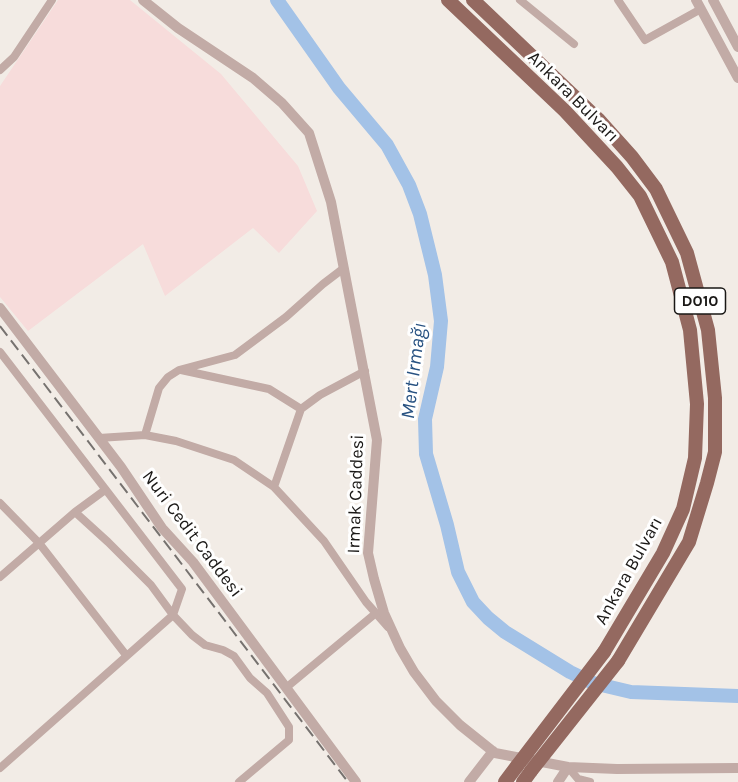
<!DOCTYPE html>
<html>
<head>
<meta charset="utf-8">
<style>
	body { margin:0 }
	canvas { display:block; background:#f2ece6 }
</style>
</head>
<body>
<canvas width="738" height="782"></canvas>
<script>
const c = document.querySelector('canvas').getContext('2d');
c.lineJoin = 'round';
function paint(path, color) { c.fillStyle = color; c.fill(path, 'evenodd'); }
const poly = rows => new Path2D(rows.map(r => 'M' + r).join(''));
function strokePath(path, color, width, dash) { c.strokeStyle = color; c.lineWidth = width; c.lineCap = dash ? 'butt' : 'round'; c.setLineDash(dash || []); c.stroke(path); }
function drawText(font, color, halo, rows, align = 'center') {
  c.font = font + ' Karla,sans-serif'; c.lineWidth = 6; c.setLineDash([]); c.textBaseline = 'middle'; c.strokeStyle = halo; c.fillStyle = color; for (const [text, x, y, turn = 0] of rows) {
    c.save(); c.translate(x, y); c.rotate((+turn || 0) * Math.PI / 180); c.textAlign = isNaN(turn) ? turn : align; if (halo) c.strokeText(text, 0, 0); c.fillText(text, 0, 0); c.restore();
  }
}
paint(poly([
	[58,0,130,0,221,74,298,166,317,211,279,253,253,228,165,296,143,244,28,331,0,297,0,86]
]), '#f7dcdb');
strokePath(poly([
	[277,0,339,88,387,145,409,185,420,214,435,275,441,321,437,367,425,419,426,454,447,525,458,572,473,602,488,618,505,632,570,672,593,683,631,692,738,696]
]), '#a3c2e7', 14);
strokePath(poly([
	[520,0,574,44],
	[618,0,645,40,701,9],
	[0,70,14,57,52,0],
	[0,352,182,589,173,615,0,768],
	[181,370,269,389,301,409],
	[145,435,159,388,168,377,179,370,235,355,286,317,323,284,344,268],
	[99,438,145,435,176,441,234,460,274,487,324,541,366,602,388,627],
	[274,487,301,409,320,395,365,371],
	[105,490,75,512,108,542,151,585,173,615,192,635,205,645,223,650,234,656,250,678,267,693,289,727,289,740,239,782],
	[0,503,39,543,126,655],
	[0,577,75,512],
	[287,687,376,613],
	[568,767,578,779,590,782]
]), '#c2aba6', 8);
strokePath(poly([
	[143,0,178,28,253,78,282,103,309,133,331,202,377,440,368,553,374,579,384,613,400,648,414,672,436,701,460,725,495,753,568,767,617,769,738,768],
	[696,0,738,78],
	[713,0,738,47],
	[0,308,121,467,162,528,193,562,356,782],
	[469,782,493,751],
	[558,782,568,767]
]), '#c2aba6', 10);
strokePath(poly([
	[448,0,565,111,617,167,640,196,672,262,690,330,697,404,695,458,683,509,663,553,604,652],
	[473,0,598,119,632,157,656,189,687,253,708,330,715,398,715,452,707,483,689,542,618,661],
	[505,782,517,766],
	[523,782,531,771]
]), '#946960', 14);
strokePath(poly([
	[0,326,348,782]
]), '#76726f', 2, [12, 6]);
strokePath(poly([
	[517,766,604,652],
	[531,771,618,661]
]), '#946960', 14);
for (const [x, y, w] of [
	[700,301,51]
]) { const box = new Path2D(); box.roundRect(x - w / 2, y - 13, w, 26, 4.5); c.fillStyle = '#fff'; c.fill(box); strokePath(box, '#1a1816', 1.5); }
drawText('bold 16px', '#1a1816', null, [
	["D010",700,301]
]);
drawText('18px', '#1a1816', '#fff', [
	["Ankara Bulvarı",573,97,45],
	["Irmak Caddesi",356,494,-88],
	["Nuri Cedit Caddesi",192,534,53],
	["Ankara Bulvarı",629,571,-61]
]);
drawText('italic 20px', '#285282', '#fff', [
	["Mert Irmağı",414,371,-83]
]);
</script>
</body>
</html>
